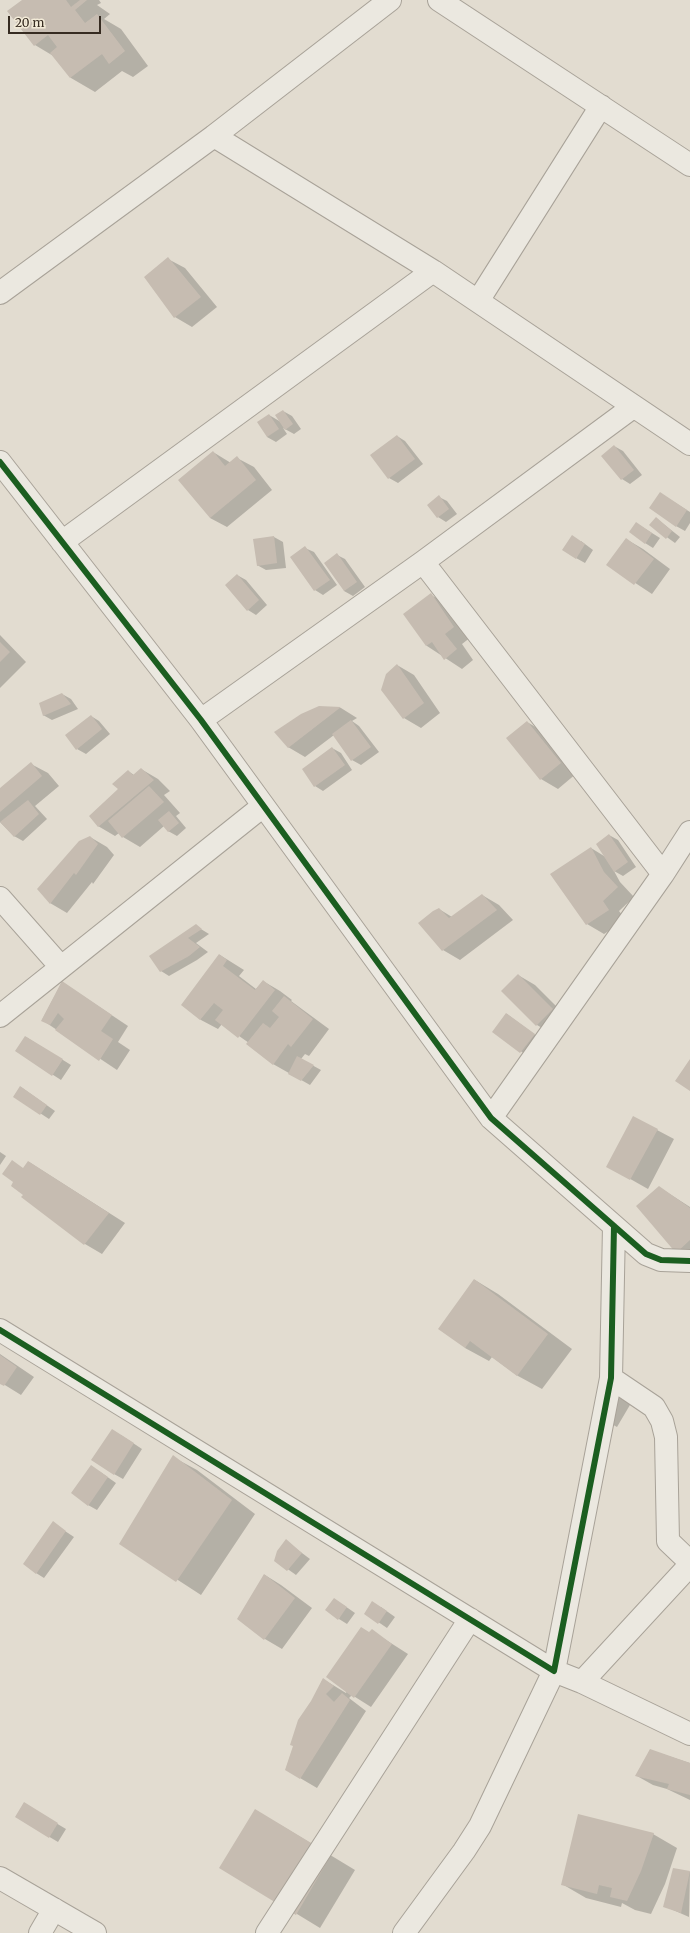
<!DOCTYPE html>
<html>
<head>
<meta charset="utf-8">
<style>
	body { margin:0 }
	#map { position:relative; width:690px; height:1933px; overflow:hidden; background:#e2dcd0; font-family:Merriweather,serif }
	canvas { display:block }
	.scale { position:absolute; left:8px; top:16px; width:93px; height:18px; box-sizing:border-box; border:2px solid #362b21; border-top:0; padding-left:5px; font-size:12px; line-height:14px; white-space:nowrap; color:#362b21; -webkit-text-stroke:3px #f2ead7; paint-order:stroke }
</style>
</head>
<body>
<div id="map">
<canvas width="690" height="1933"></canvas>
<div class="scale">20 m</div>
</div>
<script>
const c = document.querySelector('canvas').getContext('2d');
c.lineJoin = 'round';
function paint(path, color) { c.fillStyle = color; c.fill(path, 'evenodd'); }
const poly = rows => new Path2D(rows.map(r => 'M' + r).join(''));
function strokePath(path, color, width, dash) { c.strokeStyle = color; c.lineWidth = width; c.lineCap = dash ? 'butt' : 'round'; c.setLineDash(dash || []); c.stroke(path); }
paint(poly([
	[24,0,99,0,101,3,97,5,110,14,104,19,121,29,148,66,133,77,122,71,95,92,71,78,55,57,35,45],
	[168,259,185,268,217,307,192,327,175,317],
	[283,411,292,416,301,429,294,434,283,428,287,434,276,442,267,437,269,415,281,422],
	[397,436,405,441,423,464,398,483,389,478,371,455],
	[614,446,623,451,642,475,630,484,622,479,603,456],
	[213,452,231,463,237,458,254,467,272,490,227,527,210,518],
	[660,493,690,512,690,523,685,531,676,526],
	[439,497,447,501,457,514,446,522,438,517,428,505],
	[656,518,680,537,675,543,650,525],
	[636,523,660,538,653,548,645,543],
	[274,537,283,542,286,568,266,570,257,565],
	[626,539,643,549,670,569,652,594,608,565],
	[581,541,593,550,585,563,576,558],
	[305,548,314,552,337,585,323,595,315,590],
	[337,555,345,559,365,587,353,596,344,591],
	[237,575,246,580,267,605,256,615,248,610],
	[431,595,447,604,471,637,462,644,473,660,462,669,427,646,404,614],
	[0,635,26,662,0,688],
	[397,665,414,675,440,713,421,728,404,718,382,690],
	[62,694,71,699,78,709,52,720,43,715],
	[320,707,341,708,357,718,352,721,359,726,379,752,361,765,352,760,334,735,305,757,288,747],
	[91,716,99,721,110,734,86,754,77,749],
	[527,722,544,732,577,773,558,789,541,779],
	[332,748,341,753,352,770,323,791,315,786],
	[31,764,48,773,59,786,35,806,47,819,23,841,14,836,0,822,0,790],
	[141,769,158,779,170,791,164,795,180,813,176,816,186,828,177,836,168,831,164,826,140,847,123,837,119,833,115,836,98,826,128,771,134,775],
	[609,835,618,840,636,867,623,876,614,871,620,882,634,897,619,911,626,920,604,934,587,924,591,848,604,856],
	[90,837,107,847,114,855,93,884,92,882,67,913,50,903],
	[482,895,499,905,513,920,460,960,443,950,439,909,452,917],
	[196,926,209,934,196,943,208,952,197,960,169,976,161,971],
	[220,955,244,970,239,976,256,989,263,981,280,991,292,1000,291,1001,329,1029,309,1056,305,1054,301,1059,321,1070,310,1085,273,1064,249,1043,222,1024,218,1029,201,1020,182,1005],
	[518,975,535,985,569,1019,554,1035,537,1025],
	[62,982,128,1026,118,1042,130,1050,117,1070,42,1020],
	[507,1014,542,1040,529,1057,494,1032],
	[26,1037,71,1065,61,1080,16,1051],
	[21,1087,55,1111,49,1119,14,1096],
	[657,1130,674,1139,648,1189,625,1176],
	[0,1152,6,1156,0,1165],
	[12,1162,24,1169,29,1162,125,1223,102,1254,85,1244,23,1197,24,1195,15,1182],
	[659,1187,690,1207,690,1260,677,1252],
	[475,1280,498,1294,572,1349,542,1389,518,1376,492,1357,489,1361,465,1348],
	[0,1354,34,1377,21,1395,0,1382],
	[615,1379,637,1393,617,1427,608,1422],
	[121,1435,142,1449,123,1479,114,1474],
	[173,1457,197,1470,255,1514,201,1595,121,1543],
	[99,1471,116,1483,97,1510,88,1505],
	[53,1523,74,1537,44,1578,36,1573],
	[286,1541,310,1559,296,1575,275,1560],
	[265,1575,281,1585,312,1608,282,1649,265,1639,238,1619],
	[342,1604,355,1613,347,1624,339,1619],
	[381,1607,395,1617,387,1628,365,1613],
	[372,1631,408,1654,371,1707,352,1695,349,1698,366,1711,317,1788,300,1778,312,1701,323,1679,346,1693],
	[650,1750,690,1763,690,1800,667,1789,653,1785,637,1776],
	[24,1804,66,1829,58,1842,16,1817],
	[279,1824,355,1870,320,1928,297,1914],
	[653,1834,677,1848,665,1884,651,1914,635,1910,622,1903,621,1907,586,1898,562,1884],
	[674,1869,690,1872,689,1917,664,1906]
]), '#0003');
paint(poly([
	[22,0,66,0,71,7,80,0,87,0,75,10,85,23,97,14,125,51,109,64,102,54,70,78,50,53,57,47,48,35,34,46,7,11],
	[168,257,201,297,174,318,144,277],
	[283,410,293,424,285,430,275,415],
	[269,414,279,429,267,437,257,422],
	[397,435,415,459,388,479,370,455],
	[614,445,634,470,621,480,601,456],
	[213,451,225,466,237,456,256,480,210,518,178,480],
	[660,492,687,510,676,527,649,508],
	[439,495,449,509,437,518,427,505],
	[656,517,672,531,666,539,649,525],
	[636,522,652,533,645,544,629,532],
	[572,535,585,544,576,559,562,550],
	[274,536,277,563,257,566,253,539],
	[626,538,654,559,634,585,606,565],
	[305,546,330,580,314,591,290,557],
	[337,553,357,582,344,591,324,563],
	[237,574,259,600,247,611,225,585],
	[431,593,454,627,445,634,457,649,444,660,432,642,426,646,403,614],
	[0,642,10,652,0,662],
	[397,664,424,703,403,719,381,690,386,674],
	[62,693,71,704,43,716,39,703],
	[319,706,341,707,288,748,274,732,301,714],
	[91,715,102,729,76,750,65,735],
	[351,720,371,747,351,761,332,734],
	[527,721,561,763,540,780,506,738],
	[332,747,345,765,314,787,302,769],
	[31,762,42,776,0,812,0,788],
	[141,768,154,780,98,827,89,816,118,789,112,784,128,770,133,775],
	[149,786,164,802,122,838,108,821],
	[28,800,39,814,14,837,0,822],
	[169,811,179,823,168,832,158,820],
	[609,834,628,862,614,872,596,844],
	[90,836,98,844,76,875,74,873,50,904,37,889,79,841],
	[591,847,604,872,618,887,603,901,609,910,586,925,550,874],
	[482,894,497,910,442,951,418,923,433,911,439,908,449,918],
	[196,924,202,929,188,938,200,947,189,956,160,972,149,956],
	[219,954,227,960,223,966,255,990,263,980,275,990,238,1038,215,1020,223,1010,214,1003,200,1020,181,1005],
	[518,974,553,1009,536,1026,501,991],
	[62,981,112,1015,101,1031,113,1039,99,1061,55,1030,64,1019,58,1013,50,1025,41,1021],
	[284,996,313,1019,291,1047,288,1044,273,1065,246,1044,263,1023,270,1028,279,1017,272,1011],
	[506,1013,535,1034,520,1053,492,1032],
	[25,1036,63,1059,52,1076,15,1051],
	[297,1056,314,1065,301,1081,288,1074],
	[690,1059,690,1091,675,1081],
	[20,1086,47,1105,40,1115,13,1097],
	[633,1116,658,1129,630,1180,606,1167],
	[12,1160,23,1168,28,1161,109,1213,84,1245,21,1197,23,1195,11,1186,13,1182,2,1174],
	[659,1186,690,1208,690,1240,676,1253,636,1206],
	[474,1279,548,1334,517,1376,470,1341,465,1348,438,1329],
	[0,1355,17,1367,4,1386,0,1384],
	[112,1429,134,1443,114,1475,91,1460],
	[173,1455,232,1500,176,1582,119,1544],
	[91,1465,108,1477,88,1506,71,1493],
	[53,1521,66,1531,36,1574,23,1564],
	[286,1539,302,1553,287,1571,274,1561,277,1551],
	[264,1574,295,1598,264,1640,237,1619],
	[334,1598,347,1607,338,1620,325,1610],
	[372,1601,387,1611,378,1624,364,1614],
	[361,1627,369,1632,372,1629,392,1644,354,1698,326,1677],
	[323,1678,334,1686,326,1694,334,1702,342,1693,350,1700,300,1779,285,1770,293,1746,290,1745,298,1720,311,1701],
	[650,1749,690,1763,690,1795,667,1789,669,1784,635,1776],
	[24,1802,58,1823,49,1838,15,1817],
	[255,1809,331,1855,296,1915,219,1868],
	[578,1814,654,1833,641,1871,627,1901,610,1897,612,1888,599,1885,597,1894,561,1885],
	[673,1868,690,1871,681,1913,663,1907]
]), '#c6bcb1');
const minor = poly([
	[439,0,690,165],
	[214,136,433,271,690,444],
	[0,293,214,136,390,0],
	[478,301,601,106],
	[0,462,201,720,491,1118,646,1254,661,1260,690,1261],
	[62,542,433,271],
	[423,562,663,874],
	[201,720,423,562,633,407],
	[0,898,61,967],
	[0,1016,263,806],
	[491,1118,663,874,690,832],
	[0,1330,554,1671,611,1378,614,1226],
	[611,1378,654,1407,662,1421,666,1437,668,1541,690,1562],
	[582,1682,690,1565],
	[0,1878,95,1933],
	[40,1933,54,1909],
	[267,1933,470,1619],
	[404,1933,464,1851,480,1826,554,1671,582,1682,690,1734]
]);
strokePath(minor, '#a8a298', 24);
strokePath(minor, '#ebe8e0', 22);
strokePath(poly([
	[0,462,201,720,491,1118,646,1254,661,1260,690,1261],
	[0,1330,554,1671,611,1378,614,1226]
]), '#1b5e20', 6);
</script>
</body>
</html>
